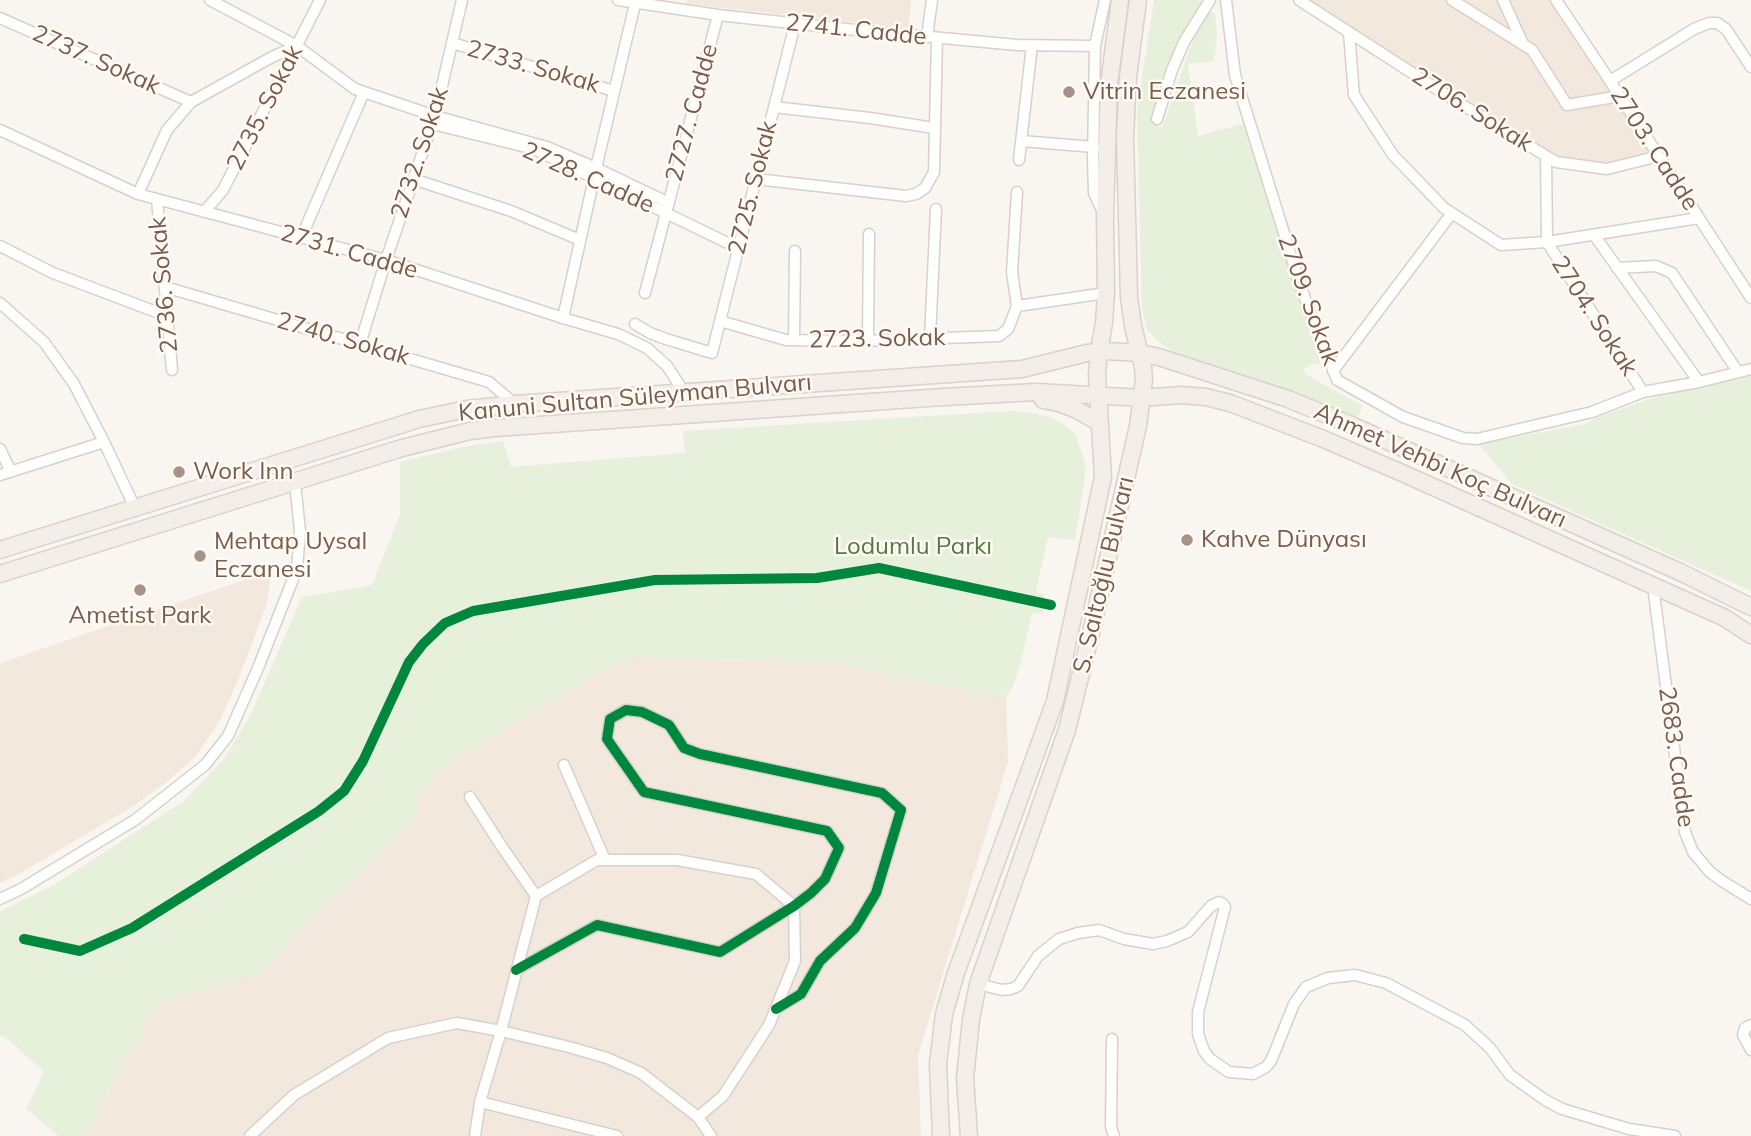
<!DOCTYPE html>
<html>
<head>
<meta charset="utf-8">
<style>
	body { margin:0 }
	canvas { display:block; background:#f9f5f0 }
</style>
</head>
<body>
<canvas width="1751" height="1136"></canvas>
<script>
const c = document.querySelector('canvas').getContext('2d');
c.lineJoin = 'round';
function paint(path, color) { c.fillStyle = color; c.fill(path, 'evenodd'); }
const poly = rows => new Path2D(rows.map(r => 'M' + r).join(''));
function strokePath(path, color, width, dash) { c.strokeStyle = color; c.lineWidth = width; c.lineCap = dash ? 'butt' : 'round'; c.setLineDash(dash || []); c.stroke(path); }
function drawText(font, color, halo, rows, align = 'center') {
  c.font = font + ' Mulish,sans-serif'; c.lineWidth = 5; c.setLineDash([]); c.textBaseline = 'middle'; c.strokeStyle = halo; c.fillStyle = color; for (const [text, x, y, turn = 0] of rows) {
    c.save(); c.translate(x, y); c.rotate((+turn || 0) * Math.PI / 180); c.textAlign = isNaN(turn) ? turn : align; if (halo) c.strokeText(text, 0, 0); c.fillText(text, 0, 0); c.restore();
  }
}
paint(poly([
	[687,0,911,0,909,28,686,4],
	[1299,0,1558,0,1659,156,1607,169,1556,162],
	[271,571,267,603,237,683,218,724,195,757,164,784,132,807,19,874,0,883,0,663],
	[634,657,830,662,1006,698,1008,762,918,1055,921,1136,83,1136,157,1004,263,971,417,799,445,765,597,673]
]), '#f2e8de');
paint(poly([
	[1154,0,1202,0,1167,64,1156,97,1152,123,1162,128,1200,20,1208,10,1215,14,1217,36,1214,61,1188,64,1198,136,1245,123,1283,244,1322,360,1318,364,1311,364,1304,369,1305,374,1363,406,1354,423,1310,399,1181,356,1160,343,1147,329,1142,308,1137,111],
	[1751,376,1751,591,1512,484,1477,442,1500,440,1585,424,1600,416,1656,397],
	[1012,411,1032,413,1052,418,1064,424,1075,434,1085,463,1085,477,1075,540,1048,537,1036,592,1045,595,1042,614,1032,613,1020,665,1013,686,1006,698,830,662,634,657,597,673,445,765,417,799,416,820,310,919,263,971,157,1004,83,1136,59,1136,26,1109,44,1072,4,1036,0,1036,0,911,52,886,184,801,223,760,250,716,302,597,372,585,400,515,400,462,462,447,503,441,511,467,685,453,683,431]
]), '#e7f0db');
const street = poly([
	[210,0,297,46,355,89,435,116,547,147,596,168,669,203],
	[618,0,718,15,846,29,1017,45,1095,46],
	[1226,0,1235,75,1301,288,1337,380,1403,417,1463,438,1477,439,1592,412,1643,392,1699,382,1751,369],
	[1299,0,1451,98,1556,162,1607,169,1659,156],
	[1452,0,1532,50,1567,105,1620,96],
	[1503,0,1523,44],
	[1556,0,1610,81,1751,298],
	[0,18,191,102],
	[1349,33,1354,95,1393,155,1444,208,1501,245,1547,242,1699,218],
	[927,37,932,0],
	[452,43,614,91],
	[1610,81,1694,29,1709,23,1717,23,1726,29,1751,67],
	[774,107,870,118,934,128],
	[1157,119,1172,70,1184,42,1210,0],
	[433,124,534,149,738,248],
	[0,130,138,194,386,260,563,318,618,334,647,348,667,366,684,392],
	[1021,141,1094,147],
	[1546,156,1547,242,1643,392],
	[1019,160,1032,45],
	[596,168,635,4],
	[413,179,511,211,580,240],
	[756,179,906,196,916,194,925,188,934,172,937,38],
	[1017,192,1012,272,1017,306],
	[138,194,167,130,191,102,272,57,297,46],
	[157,199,172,370],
	[1102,210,1094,193,1093,159,1095,46,1105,0],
	[204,212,223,190,320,0],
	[1594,235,1699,382],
	[301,238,364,92],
	[0,246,53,273,167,316],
	[1617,268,1656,266,1672,273,1738,372],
	[165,287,489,382,515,404],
	[645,293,718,15],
	[0,303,44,342,74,384,104,442,135,508],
	[1017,306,1106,293],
	[563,318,594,178],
	[720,321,786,340,861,341,999,336,1008,329,1017,306],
	[635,324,650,333,666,339,712,353,795,24],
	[930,338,936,209],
	[794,340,795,251],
	[868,340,869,234],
	[360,344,386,260,435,116,462,0],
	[1333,371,1452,213],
	[0,449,11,472],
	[0,475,104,442],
	[1653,586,1685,832,1693,852,1710,872,1722,881,1751,899],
	[564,765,605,860],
	[470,797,502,847,536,896],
	[0,899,21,889,135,820,205,765,228,736,258,668,297,569,300,531,295,483],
	[516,970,597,925,720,952,794,906,811,893,825,879,839,848,827,831,644,792,607,739,610,719,626,710,642,712,669,725,684,748,700,754,882,793,901,810,876,893,855,928,820,961,801,994,776,1009],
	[978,984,1002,990,1011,989,1018,986,1038,956,1059,939,1078,933,1099,930,1124,939,1153,944,1167,941,1188,932,1211,906,1219,902,1223,904,1225,907,1198,1012,1198,1034,1204,1051,1210,1059,1229,1072,1253,1074,1266,1067,1271,1061,1294,1004,1306,987,1328,978,1355,975,1386,983,1465,1025,1490,1048,1510,1075,1545,1100,1562,1109,1629,1129,1675,1136],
	[1751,1025,1745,1028,1743,1035,1751,1050],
	[1112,1039,1111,1127,1114,1136],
	[480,1102,617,1136],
	[250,1136,294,1095,388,1038,457,1023,501,1031,536,896,597,860,677,860,756,874,794,906,795,961,769,1025,723,1096,698,1117],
	[475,1136,480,1102,501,1031,569,1047,607,1058,641,1073,698,1117,711,1136]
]);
const primary = poly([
	[1043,400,1059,403,1075,409,1100,423],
	[0,550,397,426,419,419,467,409,515,404,1022,369,1087,353,1106,351,1140,353,1159,357,1288,399,1349,424,1680,572,1751,607],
	[0,574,402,448,470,431,495,428,943,397,1037,392,1142,398,1181,395,1206,397,1230,403,1321,438,1400,472,1725,618,1751,635],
	[941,1136,938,1064,944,1014,956,973,1055,701,1103,477,1097,375,1099,351,1104,323,1106,293,1105,215,1109,84,1120,0],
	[969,1136,965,1078,971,1019,978,984,1067,730,1091,633,1138,426,1144,379,1143,367,1133,326,1129,297,1125,136,1128,77,1138,0]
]);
strokePath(street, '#d7d1cb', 13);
strokePath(primary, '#dad1cc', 19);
strokePath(street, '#fefefd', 10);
strokePath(primary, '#f3eee8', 16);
strokePath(poly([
	[24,939,80,951,132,928,319,811,344,791,363,761,409,662,423,644,445,623,473,611,655,580,817,578,879,568,1051,605],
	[516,970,597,925,720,952,794,906,811,893,825,879,839,848,827,831,644,792,607,739,610,719,626,710,642,712,669,725,684,748,700,754,882,793,901,810,876,893,855,928,820,961,801,994,776,1009]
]), '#00873e', 10);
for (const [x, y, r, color] of [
	[1069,92,7,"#a69286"],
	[179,472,7,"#a69286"],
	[1187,540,7,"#a69286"],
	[200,556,7,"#a69286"],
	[140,590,7,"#a69286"]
]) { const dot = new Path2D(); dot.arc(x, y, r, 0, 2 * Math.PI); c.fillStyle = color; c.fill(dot); strokePath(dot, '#fffaf3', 2.5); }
drawText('24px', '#7a5c4d', '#fffaf3', [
	["2741. Cadde",856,30,6],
	["2737. Sokak",96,60,24],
	["2733. Sokak",533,67,16],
	["2735. Sokak",265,108,-63],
	["2706. Sokak",1472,110,32],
	["2727. Cadde",692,113,-75],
	["2703. Cadde",1654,149,57],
	["2732. Sokak",420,153,-72],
	["2728. Cadde",588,178,24],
	["2725. Sokak",753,188,-76],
	["2731. Cadde",349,252,16],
	["2736. Sokak",164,285,-95],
	["2709. Sokak",1308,300,70],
	["2704. Sokak",1594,316,57],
	["2740. Sokak",343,339,16],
	["2723. Sokak",877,339,-1],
	["Kanuni Sultan Süleyman Bulvarı",635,398,-5],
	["Ahmet Vehbi Koç Bulvarı",1440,466,24],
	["S. Saltoğlu Bulvarı",1104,575,-77],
	["2683. Cadde",1676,757,82]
]);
drawText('24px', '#7a5c4d', '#fffaf3', [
	["Vitrin Eczanesi",1083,92],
	["Work Inn",193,472],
	["Kahve Dünyası",1201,540],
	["Mehtap Uysal",214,542],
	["Eczanesi",214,570],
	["Ametist Park",140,616,"center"]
], 'left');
drawText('24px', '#537a41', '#fffaf3', [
	["Lodumlu Parkı",913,547]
]);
</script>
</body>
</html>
